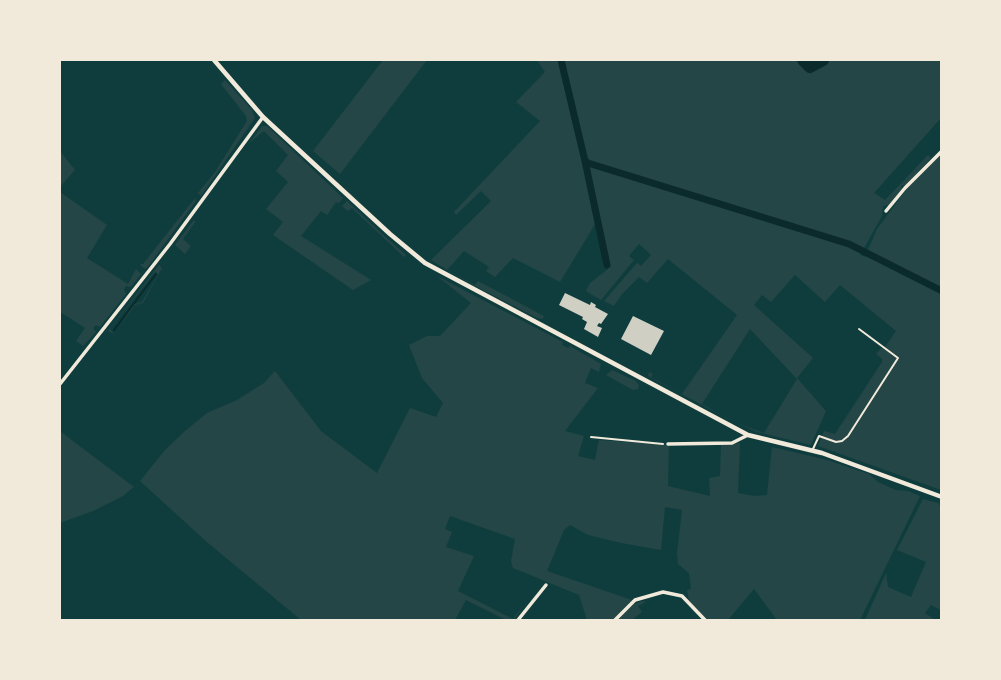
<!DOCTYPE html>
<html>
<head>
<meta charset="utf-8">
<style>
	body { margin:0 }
	#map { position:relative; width:1001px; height:680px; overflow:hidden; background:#0f3d3e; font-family:"Exo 2",sans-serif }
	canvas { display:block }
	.frame { position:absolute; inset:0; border:61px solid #f1e9da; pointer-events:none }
</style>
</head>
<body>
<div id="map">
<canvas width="1001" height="680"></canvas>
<div class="frame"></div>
</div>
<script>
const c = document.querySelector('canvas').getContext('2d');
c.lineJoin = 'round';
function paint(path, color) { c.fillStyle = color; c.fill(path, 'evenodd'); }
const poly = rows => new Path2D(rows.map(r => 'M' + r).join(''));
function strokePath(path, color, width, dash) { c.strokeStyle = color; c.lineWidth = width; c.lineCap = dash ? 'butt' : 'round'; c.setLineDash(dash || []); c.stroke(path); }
paint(poly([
	[383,60,427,60,340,174,313,151],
	[537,60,803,60,810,67,823,60,941,60,941,118,874,193,885,200,928,155,931,158,906,185,901,186,902,189,889,205,883,206,882,216,860,255,865,257,877,229,906,190,941,153,941,490,818,446,824,431,835,434,882,362,882,359,876,354,883,346,885,347,896,331,840,285,825,302,795,275,771,302,762,295,754,305,813,358,797,378,826,411,811,445,757,432,737,423,764,433,797,379,750,329,702,404,730,420,648,376,649,372,653,374,651,377,682,394,737,315,668,259,647,283,639,277,622,294,614,306,604,301,637,263,641,266,651,255,639,244,629,256,634,260,601,300,586,291,590,283,608,269,597,221,560,282,513,258,495,277,486,271,489,267,464,251,447,270,475,285,478,281,544,316,543,319,537,318,475,286,447,270,431,260,491,201,481,191,456,215,454,212,540,121,516,102,545,72],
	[225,80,252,110,255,118,201,196,195,191,198,193,215,172,247,121,246,116,221,84],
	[262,126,267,126,343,198,339,203,336,202,327,215,321,211,301,236,371,280,353,290,273,235,283,222,266,209,288,182,276,171,288,155,264,131,249,143],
	[60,151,75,170,60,187],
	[60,192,107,225,87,258,128,284,136,269,141,274,131,287,126,286,124,289,126,294,100,327,96,325,93,328,96,332,83,346,76,341,85,328,60,312],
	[195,198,196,201,155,257,146,269,142,267,140,264,143,264],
	[347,201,380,232,406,255,404,257,352,208,348,211,342,206],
	[193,221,196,221,183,239,191,246,185,254,175,245],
	[159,265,162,268,143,303,135,305,117,330,134,304,142,302,155,280,158,274,155,272,110,329,114,334,108,331],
	[437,276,563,342,562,345,568,348,570,346,601,364,599,372,591,368,585,383,598,388,565,431,584,436,578,456,595,460,599,440,669,445,668,486,710,496,709,478,720,476,721,445,740,443,738,493,754,496,767,495,772,447,827,460,869,474,878,482,896,490,908,491,920,496,860,620,777,620,754,589,728,620,707,620,689,601,687,590,691,589,689,573,678,564,677,554,682,510,665,507,661,550,621,543,588,535,570,525,564,530,547,571,632,600,613,620,587,620,579,595,513,568,511,561,515,539,450,516,445,529,452,532,446,547,474,556,458,591,513,619,524,604,514,620,506,620,466,600,455,620,301,620,208,543,140,481,165,450,185,431,207,413,237,400,264,383,275,371,321,431,377,473,410,408,436,417,443,403,422,378,409,345,427,336,440,336,471,303],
	[612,370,636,381,639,385,638,389,633,390,606,375],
	[60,431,73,441,134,487,123,496,93,511,60,523],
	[923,499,938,503,941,507,941,610,931,605,925,613,935,620,865,620,886,573,888,587,911,597,926,562,897,550],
	[642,601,646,602,638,606,642,612,632,620,617,620,634,604]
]), '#244646');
strokePath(poly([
	[114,330,156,274]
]), '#0a2a2b', 2);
strokePath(poly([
	[561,60,585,161,588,163,849,244,942,291],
	[585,161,607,265]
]), '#0a2a2b', 7);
strokePath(poly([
	[803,60,810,67,823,60]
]), '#0a2a2b', 12);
paint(poly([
	[565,293,590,305,591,302,596,305,595,307,608,314,601,324,599,323,597,326,602,328,598,337,584,329,587,322,582,319,583,317,559,305],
	[633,316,664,331,651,355,621,339]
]), '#cfcfc3');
strokePath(poly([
	[591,437,663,444]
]), '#f1e9da', 2);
strokePath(poly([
	[813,449,819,436,836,442,842,441,848,436,898,358,859,329]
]), '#f1e9da', 2);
strokePath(poly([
	[886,211,905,188,942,151],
	[60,384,170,244,263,117],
	[668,444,732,443,748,435],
	[518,620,546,585],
	[615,620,635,600,663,592,682,596,705,620]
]), '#f1e9da', 3.5);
strokePath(poly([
	[214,60,263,117,390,234,425,263,748,435,822,453,942,497]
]), '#f1e9da', 4.5);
</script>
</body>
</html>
